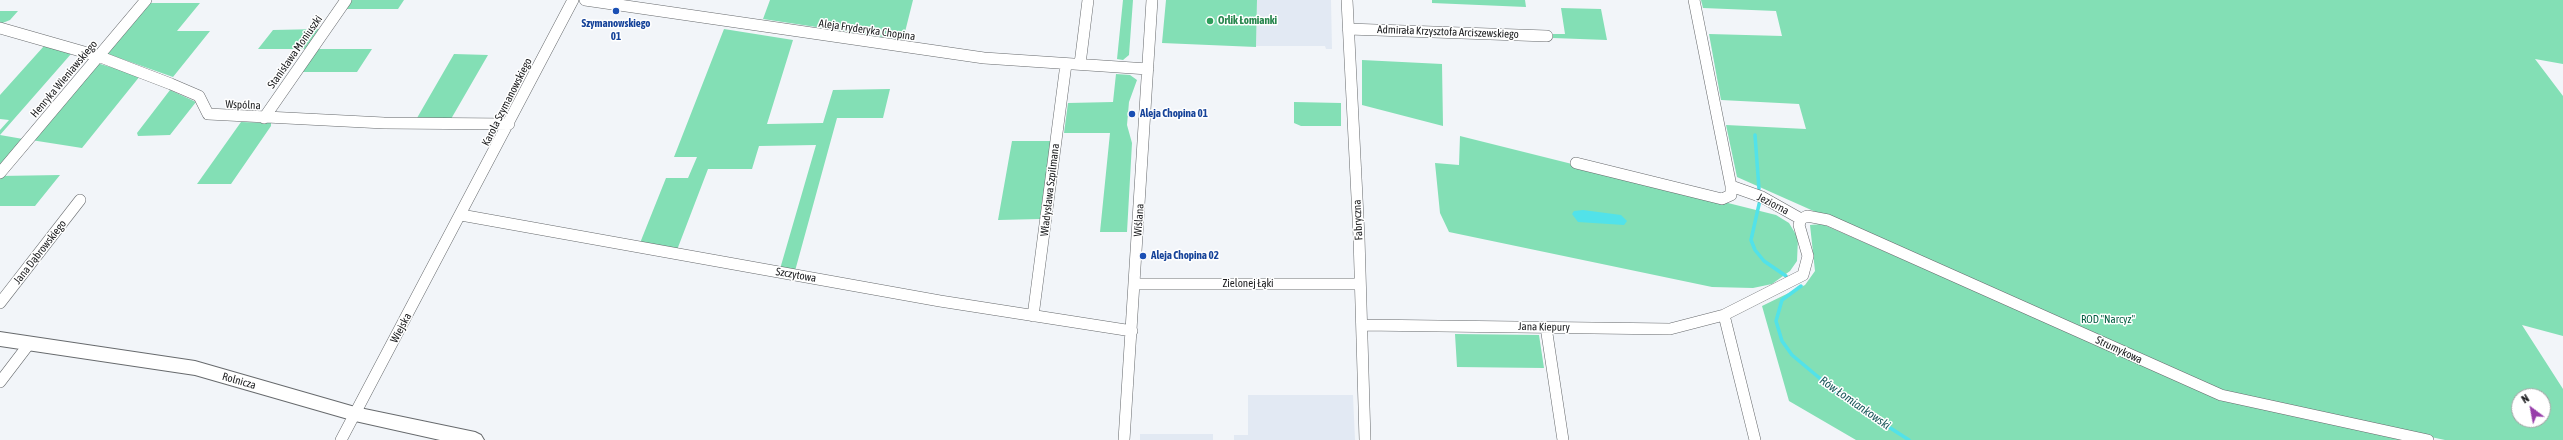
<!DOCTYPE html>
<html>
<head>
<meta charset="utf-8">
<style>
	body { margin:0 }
	#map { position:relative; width:2563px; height:440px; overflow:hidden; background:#f2f5f9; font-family:"Asap Condensed",sans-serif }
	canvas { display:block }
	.north { position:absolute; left:2511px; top:388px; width:40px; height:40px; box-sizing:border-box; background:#fff; border:1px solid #a3a4a5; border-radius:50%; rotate:328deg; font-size:11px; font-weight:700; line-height:16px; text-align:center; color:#1a1b1d }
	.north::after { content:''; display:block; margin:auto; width:14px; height:18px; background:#973eaa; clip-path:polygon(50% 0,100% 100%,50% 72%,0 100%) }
</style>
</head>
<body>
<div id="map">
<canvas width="2563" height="440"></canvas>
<div class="north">N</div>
</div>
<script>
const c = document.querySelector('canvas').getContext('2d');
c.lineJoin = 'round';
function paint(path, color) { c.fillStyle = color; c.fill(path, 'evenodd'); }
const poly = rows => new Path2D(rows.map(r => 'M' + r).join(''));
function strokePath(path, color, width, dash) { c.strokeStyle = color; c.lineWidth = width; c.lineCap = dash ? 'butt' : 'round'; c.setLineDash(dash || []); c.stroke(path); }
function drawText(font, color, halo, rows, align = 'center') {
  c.font = font + ' "Asap Condensed",sans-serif'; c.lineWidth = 3; c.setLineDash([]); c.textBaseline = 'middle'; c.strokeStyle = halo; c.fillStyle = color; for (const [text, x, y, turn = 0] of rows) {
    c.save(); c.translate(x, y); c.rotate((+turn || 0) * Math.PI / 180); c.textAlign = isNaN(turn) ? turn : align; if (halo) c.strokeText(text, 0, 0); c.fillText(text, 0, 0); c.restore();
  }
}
paint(poly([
	[1257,0,1331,0,1332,49,1326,49,1325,46,1256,46],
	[1248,395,1353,395,1355,440,1234,440,1234,435,1248,435],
	[1140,434,1213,434,1213,440,1140,440]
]), '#e2e9f3');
paint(poly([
	[350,0,404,0,398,9,343,9],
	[770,0,913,0,903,40,763,19],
	[1123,0,1133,0,1129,55,1123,60,1117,59],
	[1166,0,1257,0,1256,47,1162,43],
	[1432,0,1525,0,1526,7,1432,3],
	[1701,0,2563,0,2563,64,2535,59,2563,96,2563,336,2522,325,2563,389,2563,440,2445,440,2221,392,1737,177,1726,125,1806,129,1799,104,1721,100,1709,34,1782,36,1776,11,1703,8],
	[2519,396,2543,396,2543,420,2519,420],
	[148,3,200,3,177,31,210,31,173,77,105,53],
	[1561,8,1601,9,1607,40,1553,38,1553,34,1565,34],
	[0,11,18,11,10,20,0,24],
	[321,29,307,49,258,49,273,30],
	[724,29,793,40,767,124,823,123,833,90,890,89,883,118,837,118,795,271,780,269,816,145,759,146,752,169,708,169,677,250,640,243,666,178,688,178,697,157,674,157],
	[44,46,71,54,0,135,23,139,0,166,0,130,9,120,0,119,0,95],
	[316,49,372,49,357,72,300,72],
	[454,54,488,55,451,119,417,118],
	[1362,60,1442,64,1443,126,1362,105],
	[97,63,140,76,82,148,31,140],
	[1116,74,1130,75,1137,80,1129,102,1127,125,1132,143,1127,232,1100,232,1110,133,1064,133,1068,103,1113,102],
	[170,90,196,102,170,135,138,136,137,133],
	[1294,102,1341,103,1341,126,1301,126,1294,123],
	[241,122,271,123,271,126,231,184,197,184],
	[1460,136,1776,215,1789,223,1798,238,1797,261,1790,271,1772,284,1753,288,1712,287,1449,232,1440,213,1435,163,1459,165],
	[1012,141,1051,141,1040,219,998,220],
	[60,175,35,206,0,206,0,176],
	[1822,224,2220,398,2414,440,1856,440,1789,401,1762,306,1805,285,1815,271,1810,225],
	[1455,334,1539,335,1544,368,1457,367]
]), '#83dfb5');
paint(poly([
	[1583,210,1621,215,1627,221,1624,225,1578,222,1572,214,1574,211]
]), '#52e2e9');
strokePath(poly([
	[1755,135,1759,189],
	[1760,200,1751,240,1755,250,1764,261,1786,276],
	[1801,286,1782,300,1776,321,1782,341,1792,355,1842,397,1909,440]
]), '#52e2e9', 3.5);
const street = poly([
	[585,0,984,58,1148,69],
	[1347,0,1359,237,1365,440],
	[1694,0,1731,186,1762,197,1801,219,1799,225,1808,256,1803,275,1724,315,1755,440],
	[0,28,98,56,171,84,199,96,208,114,384,123,509,124],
	[1348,29,1547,36],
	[1080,64,1088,0],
	[264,118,346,0],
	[1576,163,1722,199,1731,195,1731,186],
	[0,173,146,0],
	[461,215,940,301,1132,331],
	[1801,219,1807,216,1828,220,2221,395,2428,440],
	[1135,284,1360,284],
	[0,303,80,200],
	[1033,316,1066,64],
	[1362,325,1670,329,1724,315],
	[1546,327,1563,440],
	[0,382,29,344],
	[341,440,573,0],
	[1124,440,1152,0]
]);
const secondary = poly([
	[0,332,195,361,355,407,475,432,481,435,484,440,440,440,355,421,195,375,0,346,0,332]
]);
strokePath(street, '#676a6d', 12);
strokePath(secondary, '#676a6d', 2);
strokePath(street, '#fff', 11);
paint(secondary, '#fff');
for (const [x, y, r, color] of [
	[616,11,4,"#1a4fb4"],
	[1210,21,4,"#2e9e5b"],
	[1132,114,4,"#1a4fb4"],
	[1143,256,4,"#1a4fb4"]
]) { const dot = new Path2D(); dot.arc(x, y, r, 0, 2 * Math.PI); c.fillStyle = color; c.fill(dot); strokePath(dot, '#fff', 1.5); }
drawText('bold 11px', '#27864d', '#fff', [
	["Orlik Łomianki",1218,21]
], 'left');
drawText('bold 11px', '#164399', '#fff', [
	["Szymanowskiego",616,24,"center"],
	["01",616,37,"center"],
	["Aleja Chopina 01",1140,114],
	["Aleja Chopina 02",1151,256]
], 'left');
drawText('11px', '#1a1b1d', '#fff', [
	["Aleja Fryderyka Chopina",867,30,8],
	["Admirała Krzysztofa Arciszewskiego",1448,32,2],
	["Stanisława Moniuszki",295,52,-55],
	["Henryka Wieniawskiego",64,79,-50],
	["Karola Szymanowskiego",507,102,-63],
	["Wspólna",243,105,2],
	["Władysława Szpilmana",1050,190,-83],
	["Jeziorna",1773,204,27],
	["Wiślana",1139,220,-86],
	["Fabryczna",1358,220,-93],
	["Jana Dąbrowskiego",40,252,-52],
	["Szczytowa",796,275,10],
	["Zielonej Łąki",1248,284],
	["Jana Kiepury",1544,327,1],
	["Wiejska",401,328,-62],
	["Strumykowa",2119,350,25],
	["Rolnicza",239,381,16]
]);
drawText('11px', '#025d40', '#fff', [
	["ROD \"Narcyz\"",2108,320]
]);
drawText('italic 12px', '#1d595c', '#fff', [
	["Rów Łomiankowski",1855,403,35]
]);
</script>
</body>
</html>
